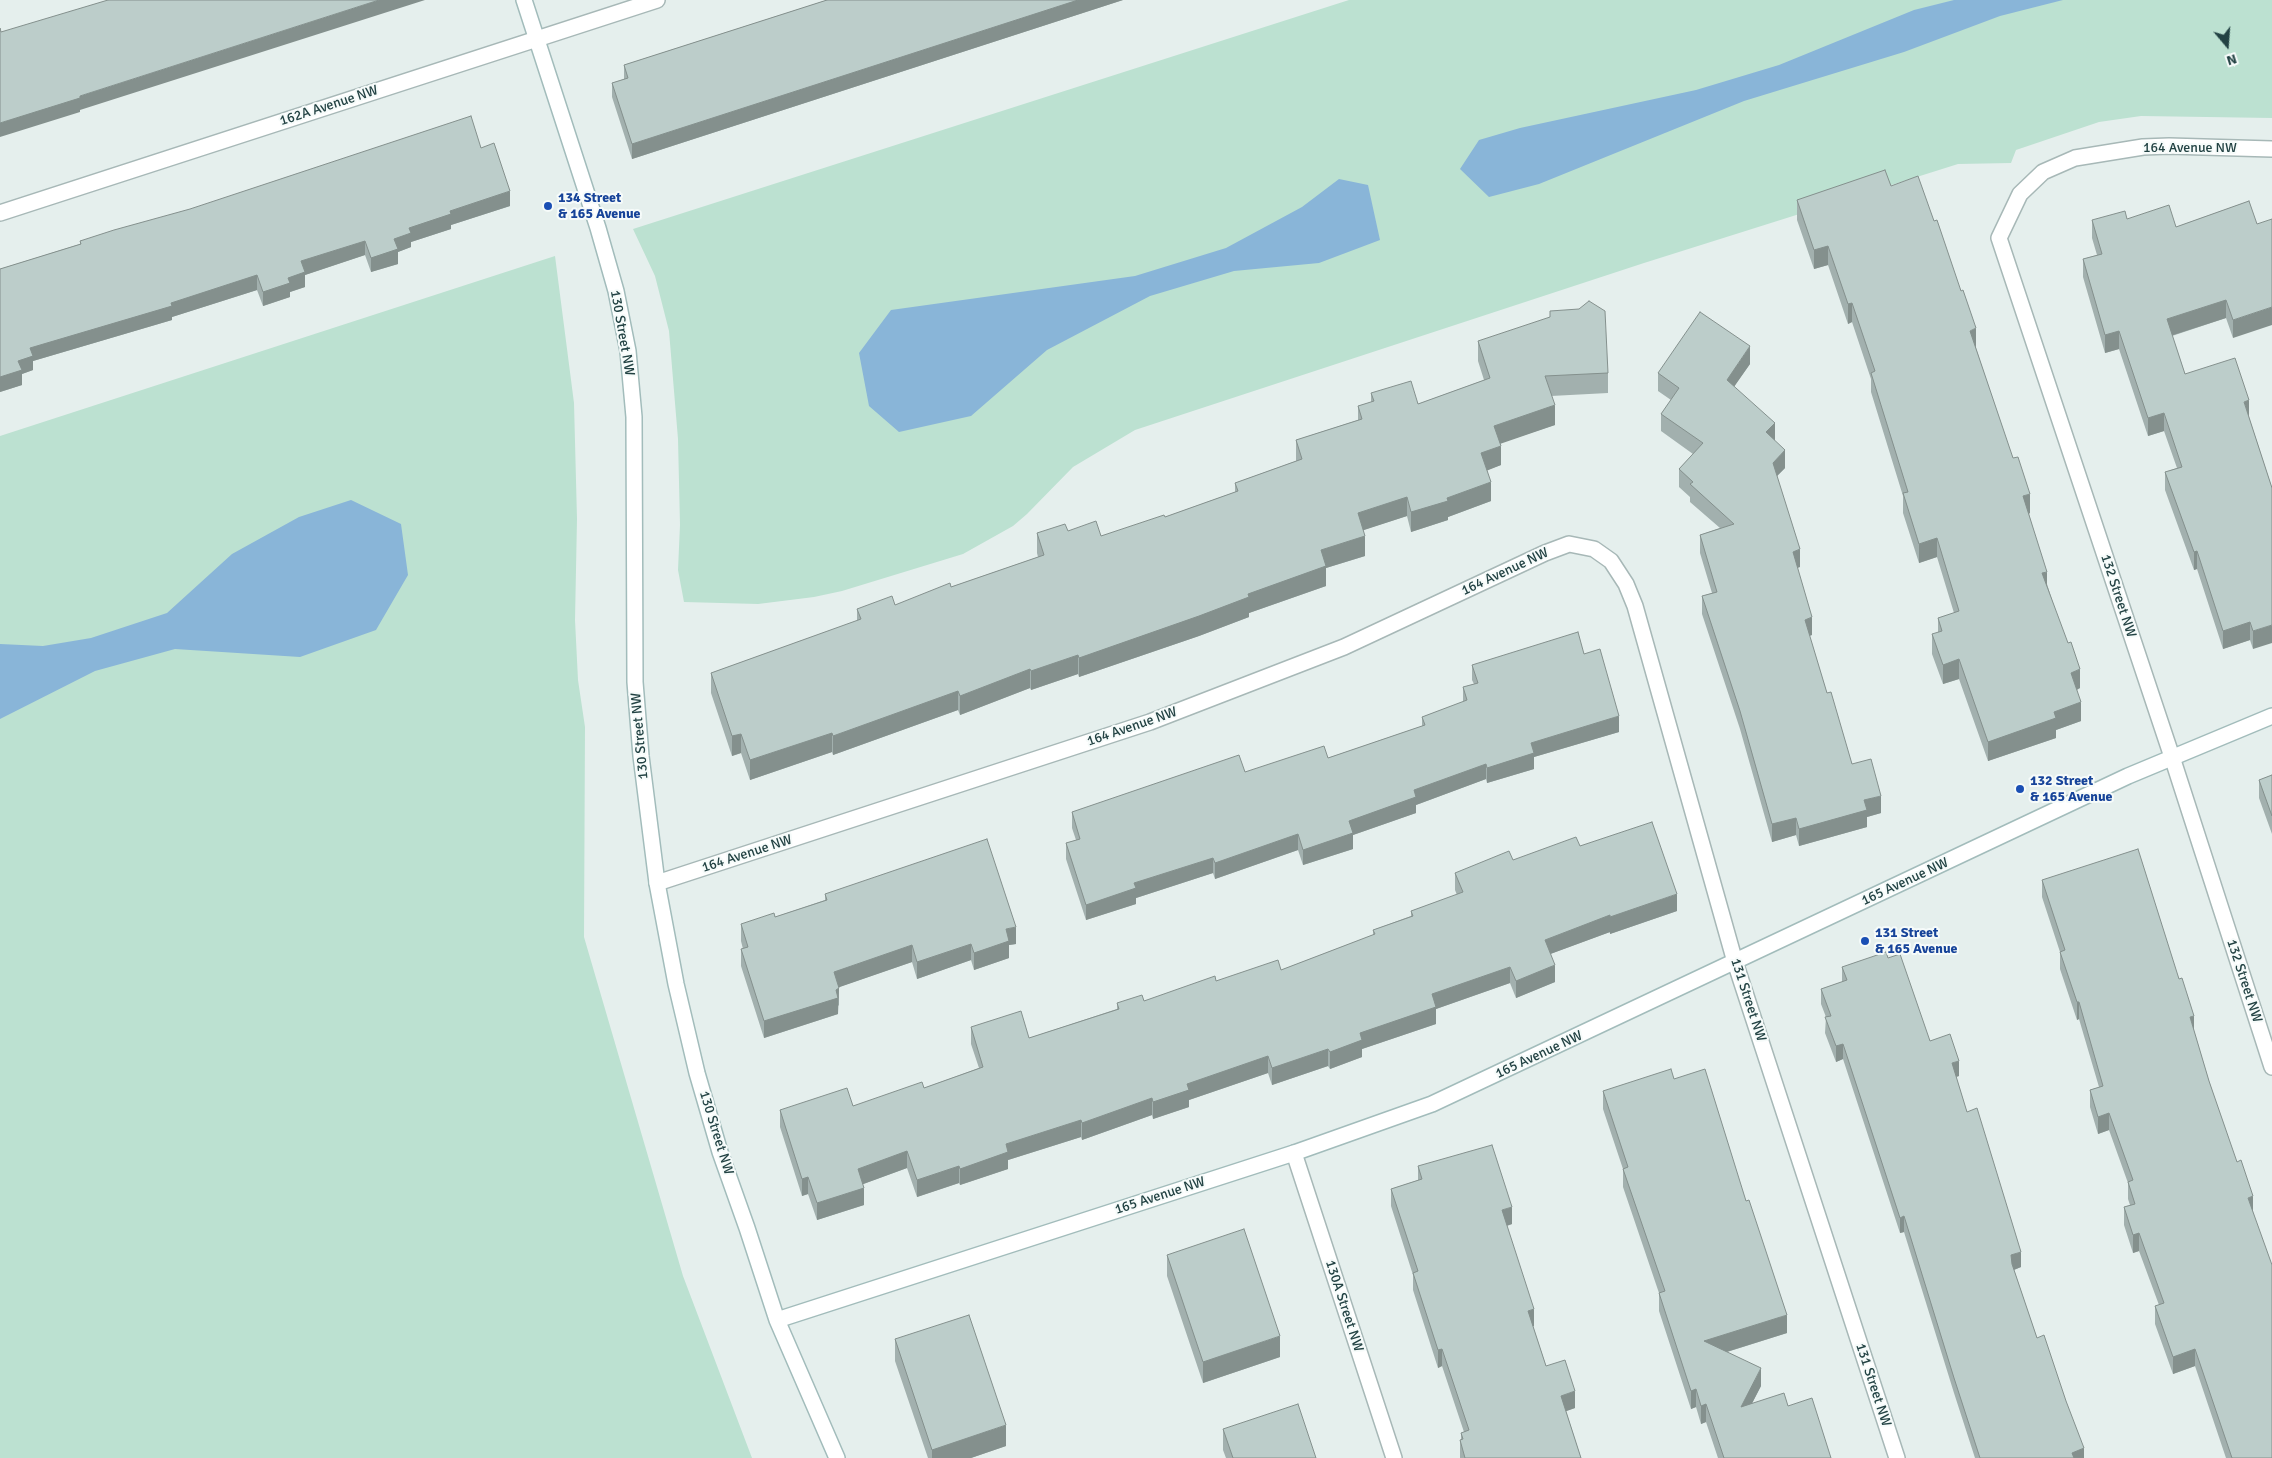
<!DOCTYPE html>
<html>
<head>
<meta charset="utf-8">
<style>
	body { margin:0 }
	#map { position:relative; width:2272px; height:1458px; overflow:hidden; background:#e5efed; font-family:Signika,sans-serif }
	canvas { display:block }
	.north { position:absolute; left:2202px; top:20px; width:50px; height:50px; -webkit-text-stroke:4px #f6fbfa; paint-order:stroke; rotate:162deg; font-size:14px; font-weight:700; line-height:20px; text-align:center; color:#224243 }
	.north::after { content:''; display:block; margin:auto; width:18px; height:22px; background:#224243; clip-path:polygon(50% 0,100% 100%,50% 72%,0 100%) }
</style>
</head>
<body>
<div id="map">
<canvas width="2272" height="1458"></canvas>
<div class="north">N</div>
</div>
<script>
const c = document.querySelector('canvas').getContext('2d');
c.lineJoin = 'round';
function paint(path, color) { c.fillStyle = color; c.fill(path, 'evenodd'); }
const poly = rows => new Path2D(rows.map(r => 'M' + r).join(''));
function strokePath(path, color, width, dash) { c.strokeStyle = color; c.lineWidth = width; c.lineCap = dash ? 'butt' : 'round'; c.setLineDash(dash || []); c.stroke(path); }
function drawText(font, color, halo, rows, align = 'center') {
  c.font = font + ' Signika,sans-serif'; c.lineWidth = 4; c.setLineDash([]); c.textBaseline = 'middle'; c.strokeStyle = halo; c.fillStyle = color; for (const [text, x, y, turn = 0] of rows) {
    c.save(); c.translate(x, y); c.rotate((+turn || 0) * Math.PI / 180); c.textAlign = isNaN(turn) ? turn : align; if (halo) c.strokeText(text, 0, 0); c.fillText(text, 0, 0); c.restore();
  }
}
paint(poly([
	[1349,0,2272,0,2272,118,2141,116,2099,122,2016,150,2011,163,1958,164,1644,263,1135,430,1073,467,1027,514,1013,526,963,554,842,591,814,597,758,604,684,602,678,570,680,525,678,439,669,331,655,276,633,229],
	[555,256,574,403,577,519,575,620,578,680,585,727,584,937,683,1276,752,1458,0,1458,0,436]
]), '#bce1d1');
paint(poly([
	[1954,0,2063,0,2000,16,1904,52,1744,101,1539,184,1489,197,1460,169,1479,140,1520,128,1696,90,1779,65,1914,10],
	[1339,179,1368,185,1380,240,1319,263,1234,271,1150,296,1047,350,971,416,899,432,869,406,859,353,891,310,1135,276,1226,248,1302,207],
	[351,500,401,524,408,575,376,630,300,657,175,649,95,671,0,719,0,644,43,646,91,638,167,613,232,554,299,517]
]), '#89b5d8');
const street = poly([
	[2272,149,2169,146,2143,147,2075,158,2043,172,2020,194,1999,238,2172,757,2272,1067],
	[0,213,657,0],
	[657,883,1150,722,1344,647,1545,553,1569,544,1594,549,1611,561,1626,584,1635,606,1735,962,1897,1458],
	[1294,1153,1394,1458]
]);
const secondary = poly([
	[524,0,598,228,616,291,628,351,634,417,635,682,641,756,657,883,676,984,697,1073,720,1152,747,1228,777,1320,837,1458],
	[777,1320,1294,1153,1432,1104,2128,776,2272,716]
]);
strokePath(street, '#a7b8b7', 18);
strokePath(secondary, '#a2bcbb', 18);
strokePath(street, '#fff', 15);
strokePath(secondary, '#fff', 15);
paint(poly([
	[827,0,1123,0,632,159,612,97,612,83,624,79,624,65],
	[481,148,510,206,451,225,451,229,411,242,411,247,398,252,398,264,371,272,365,255,305,275,305,287,290,292,290,297,263,306,257,290,172,317,172,320,33,361,33,370,22,374,22,385,0,392,0,269,80,244,80,241],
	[1891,186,1976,348,2030,513,2029,514,2047,584,2080,688,2077,690,2081,721,2056,730,2056,738,1988,761,1959,679,1943,684,1932,654,1932,634,1938,633,1938,618,1954,613,1937,557,1919,563,1903,513,1903,496,1871,392,1871,379,1852,322,1848,324,1828,265,1814,269,1797,220,1797,200],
	[2249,201,2233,338,2226,318,2172,336,2185,374,2249,417,2272,488,2253,649,2250,640,2223,649,2197,569,2194,570,2165,490,2165,472,2177,468,2164,431,2148,436,2119,349,2105,353,2083,277,2083,259,2097,255,2092,238,2092,220,2127,219,2176,227],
	[1478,341,1608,373,1608,393,1551,396,1555,425,1500,443,1501,465,1487,470,1491,501,1448,517,1448,520,1411,532,1407,516,1363,530,1365,556,1326,568,1326,586,1249,613,1249,617,1199,636,1079,677,1078,674,1031,690,1030,688,960,715,958,710,833,755,832,752,750,780,741,753,732,756,711,693,711,673,857,621,857,609,895,605,951,587,1038,557,1037,553,1037,533,1068,531,1101,536,1165,517,1235,492,1235,483,1296,461,1296,440,1358,420,1358,406,1371,402,1371,393,1418,404,1484,380,1478,361],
	[1750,364,1734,386,1775,441,1785,468,1777,476,1800,567,1797,568,1812,635,1809,636,1827,693,1852,764,1881,813,1867,817,1867,827,1799,846,1796,835,1772,842,1740,729,1702,614,1702,596,1712,593,1700,553,1700,535,1720,528,1690,502,1690,497,1679,487,1679,469,1693,454,1661,431,1661,414,1671,400,1658,391,1658,373],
	[1584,654,1619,732,1534,757,1534,769,1487,783,1486,779,1416,805,1416,813,1353,835,1353,849,1303,865,1298,850,1215,879,1213,873,1136,898,1136,904,1086,920,1066,859,1066,843,1076,840,1072,828,1072,812,1245,772,1328,758,1422,726,1422,717,1463,702,1463,687,1474,684,1472,680,1472,665],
	[2272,775,2272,834,2259,798,2259,780],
	[1580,846,1677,911,1610,934,1610,932,1550,954,1555,982,1516,998,1510,983,1436,1009,1436,1024,1362,1049,1362,1057,1330,1069,1328,1066,1272,1085,1268,1073,1189,1100,1189,1107,1153,1119,1152,1115,1082,1140,1081,1137,1008,1160,1008,1169,960,1185,959,1183,917,1197,907,1168,863,1184,864,1205,817,1220,808,1194,802,1196,780,1127,780,1110,853,1106,924,1088,979,1068,971,1044,971,1027,1029,1038,1117,1009,1117,1003,1144,1001,1216,981,1281,970,1373,935,1373,930,1411,916,1411,911,1457,895,1455,890,1455,873,1513,860],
	[2042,880,2194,1031,2209,1081,2253,1212,2272,1458,2226,1458,2195,1366,2173,1374,2155,1324,2155,1306,2159,1305,2139,1251,2133,1253,2124,1225,2124,1207,2130,1205,2128,1199,2128,1183,2109,1130,2098,1134,2090,1107,2090,1090,2099,1087,2079,1019,2077,1020,2060,969,2060,952,2042,897],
	[825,894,1016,944,1009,945,1009,958,974,970,971,960,917,979,912,962,839,987,839,1005,838,1006,838,1014,764,1038,741,966,741,949,743,949,741,941,741,924,775,917,825,900],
	[1888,958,1930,1041,1959,1076,1956,1077,1967,1112,2021,1267,2014,1270,2037,1338,2084,1458,1975,1458,1954,1393,1904,1232,1900,1233,1843,1059,1836,1062,1825,1033,1826,1017,1821,1004,1821,989,1842,982,1842,967],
	[1674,1079,1787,1333,1727,1352,1761,1386,1752,1403,1788,1406,1831,1458,1718,1458,1706,1422,1701,1424,1696,1407,1691,1409,1659,1311,1659,1293,1623,1187,1623,1169,1603,1109,1603,1091],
	[1418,1166,1512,1224,1507,1226,1534,1326,1533,1326,1546,1366,1575,1408,1566,1411,1581,1458,1460,1458,1460,1440,1461,1440,1461,1433,1464,1432,1442,1366,1438,1368,1413,1290,1413,1275,1391,1206,1391,1189,1418,1180],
	[1167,1255,1280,1357,1203,1383,1167,1276],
	[895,1339,1006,1446,971,1458,928,1458,895,1361],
	[1223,1429,1316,1458,1226,1458,1223,1450]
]), '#a2b0ae');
paint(poly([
	[379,0,425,0,80,110,80,112,0,137,0,123,80,96],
	[1078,0,1123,0,632,159,632,144],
	[510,191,510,206,451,225,451,229,411,242,411,247,398,252,398,264,371,272,371,258,394,239,409,228,450,211],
	[365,241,365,255,305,275,305,287,290,292,290,297,263,306,263,292,288,278,301,261],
	[1828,246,1828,265,1814,269,1814,250],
	[257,275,257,290,172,317,172,320,33,361,33,370,22,374,22,385,0,392,0,377,18,361,30,348],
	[2226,300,2226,318,2167,337,2167,319],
	[1852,303,1852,322,1848,324,1848,304],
	[2272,307,2272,325,2233,338,2233,320],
	[1976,328,1976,348,1970,350,1970,331],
	[2119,331,2119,349,2105,353,2105,335],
	[1750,346,1750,364,1727,397,1727,380],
	[2249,400,2249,418,2244,402],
	[1555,405,1555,425,1494,446,1494,426],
	[2164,413,2164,431,2148,436,2148,418],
	[1775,423,1775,441,1766,432],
	[1501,446,1501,465,1481,473,1481,453],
	[1785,450,1785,468,1773,480,1773,463],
	[1491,482,1491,501,1448,517,1448,520,1411,532,1411,512,1447,498],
	[2030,494,2030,513,2023,515,2023,496],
	[1407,497,1407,516,1358,532,1358,513],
	[1365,536,1365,556,1326,568,1326,586,1249,613,1249,617,1199,636,1079,677,1079,658,1248,594,1321,550],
	[1937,538,1937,557,1919,563,1919,544],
	[1800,549,1800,567,1793,569,1793,552],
	[2197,551,2197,569,2194,570,2194,552],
	[2047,572,2047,591,2042,573],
	[1812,617,1812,635,1805,637,1805,620],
	[2250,622,2250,640,2223,649,2223,631],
	[2272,625,2272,643,2253,649,2253,631],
	[1078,655,1078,674,1031,690,1031,671],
	[1959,659,1959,679,1943,684,1943,665],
	[1030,669,1030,688,960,715,960,696],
	[2080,669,2080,688,2071,692,2071,673],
	[958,691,958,710,833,755,833,736],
	[2081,702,2081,721,2056,730,2056,738,1988,761,1988,742,2054,712],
	[1619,716,1619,732,1534,757,1534,769,1487,783,1487,768,1531,743],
	[832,733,832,752,750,780,750,760],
	[741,734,741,753,732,756,732,736],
	[1486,764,1486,779,1416,805,1416,813,1353,835,1353,849,1303,865,1303,850,1349,821,1414,790],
	[1881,796,1881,813,1867,817,1867,827,1799,846,1799,829,1864,800],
	[1796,818,1796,835,1772,842,1772,824],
	[1298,834,1298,850,1215,879,1215,863],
	[1213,858,1213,873,1136,898,1136,904,1086,920,1086,905,1134,883],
	[1677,894,1677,911,1610,934,1610,917],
	[1610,915,1610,932,1545,956,1545,940],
	[1016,927,1016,944,1009,945,1009,958,974,970,974,953,1006,929],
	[971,944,971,960,917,979,917,962],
	[912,945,912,962,834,989,834,972],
	[1555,965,1555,982,1516,998,1516,981],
	[1510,967,1510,983,1436,1009,1436,1024,1362,1049,1362,1057,1330,1069,1330,1052,1360,1033,1432,994],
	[839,988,838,1014,764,1038,764,1021],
	[2077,1002,2079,1002,2079,1019,2077,1020],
	[2194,1016,2194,1033,2190,1017],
	[1843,1044,1843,1059,1836,1062,1836,1046],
	[1328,1049,1328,1066,1272,1085,1272,1068],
	[1268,1056,1268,1073,1189,1100,1189,1107,1153,1119,1153,1102,1187,1084],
	[1959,1061,1959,1076,1952,1078,1952,1063],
	[1152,1098,1152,1115,1082,1140,1082,1123],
	[2109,1113,2109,1130,2098,1134,2098,1117],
	[1081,1120,1081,1137,1008,1160,1008,1169,960,1185,960,1169,1006,1144],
	[907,1151,907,1168,858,1186,858,1169],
	[959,1166,959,1183,917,1197,917,1180],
	[808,1177,808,1194,802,1196,802,1179],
	[864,1188,864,1205,817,1220,817,1203],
	[2253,1196,2253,1214,2248,1198],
	[1512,1207,1512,1224,1502,1227,1502,1210],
	[1904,1216,1904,1232,1900,1233,1900,1218],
	[2139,1233,2139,1251,2133,1253,2133,1235],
	[2021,1252,2021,1267,2011,1271,2011,1255],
	[1534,1309,1534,1326,1528,1328,1528,1311],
	[1787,1315,1787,1333,1704,1359,1704,1341],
	[1280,1336,1280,1357,1203,1383,1203,1362],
	[1442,1349,1442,1366,1438,1368,1438,1350],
	[2195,1349,2195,1366,2173,1374,2173,1357],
	[1761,1368,1761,1386,1741,1425,1741,1407],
	[1696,1389,1696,1407,1691,1409,1691,1391],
	[1575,1391,1575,1408,1561,1413,1561,1396],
	[1706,1404,1706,1422,1701,1424,1701,1406],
	[1006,1425,1006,1446,971,1458,932,1458,932,1450],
	[2084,1448,2084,1458,2072,1458,2072,1453]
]), '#84908d');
const building = poly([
	[108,0,379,0,80,96,80,98,0,123,0,28,1,32,108,0],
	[827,0,1078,0,632,144,612,83,628,78,624,65,827,0],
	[471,116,481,148,494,143,510,191,450,211,451,214,409,228,411,233,394,239,398,249,371,258,365,241,301,261,305,272,288,278,290,283,263,292,257,275,171,303,172,306,30,348,33,356,18,361,22,370,0,377,0,269,81,244,80,241,114,230,190,209,471,116],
	[1885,170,1891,186,1918,176,1934,221,1937,220,1961,291,1963,290,1976,328,1970,331,2013,458,2018,457,2030,494,2023,496,2047,572,2042,573,2068,643,2071,642,2080,669,2071,673,2081,702,2054,712,2056,718,1988,742,1959,659,1943,665,1932,634,1942,631,1938,618,1959,611,1937,538,1919,544,1903,493,1908,492,1871,373,1875,371,1852,303,1848,304,1828,246,1814,250,1797,200,1885,170],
	[2249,201,2257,224,2272,219,2272,307,2233,320,2226,300,2167,319,2185,374,2235,358,2249,400,2244,402,2272,488,2272,625,2253,631,2250,622,2223,631,2197,551,2194,552,2165,472,2182,467,2164,413,2148,418,2119,331,2105,335,2083,259,2102,254,2092,220,2125,211,2127,219,2169,205,2176,227,2249,201],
	[1589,301,1605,311,1608,373,1545,376,1555,405,1494,426,1501,446,1481,453,1491,482,1447,498,1448,501,1411,512,1407,497,1358,513,1365,536,1321,550,1326,566,1248,594,1249,597,1199,616,1079,658,1078,655,1031,671,1030,669,960,696,958,691,833,736,832,733,750,760,741,734,732,736,711,673,861,619,857,609,892,596,895,605,950,583,951,587,1044,555,1037,533,1065,524,1068,531,1096,521,1101,536,1164,515,1165,517,1238,491,1235,483,1302,459,1296,440,1362,419,1358,406,1374,401,1371,393,1411,381,1418,404,1490,378,1478,341,1550,317,1550,311,1579,309,1589,301],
	[1700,312,1750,346,1727,380,1775,423,1766,432,1785,450,1773,463,1800,549,1793,552,1812,617,1805,620,1827,693,1831,692,1852,764,1871,759,1881,796,1864,800,1867,810,1799,829,1796,818,1772,824,1740,711,1702,596,1717,592,1700,535,1734,524,1690,484,1693,482,1679,469,1703,443,1661,414,1679,388,1658,373,1700,312],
	[1578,632,1584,654,1600,649,1619,716,1531,743,1534,753,1487,768,1486,764,1414,790,1416,797,1349,821,1353,833,1303,850,1298,834,1215,863,1213,858,1134,883,1136,888,1086,905,1066,843,1080,839,1072,812,1239,755,1245,772,1324,746,1328,758,1425,725,1422,717,1467,700,1463,687,1478,683,1472,665,1578,632],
	[2272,775,2272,816,2259,780,2272,775],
	[1652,822,1677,894,1610,917,1610,915,1545,940,1555,965,1516,981,1510,967,1432,994,1436,1007,1360,1033,1362,1040,1330,1052,1328,1049,1272,1068,1268,1056,1187,1084,1189,1090,1153,1102,1152,1098,1082,1123,1081,1120,1006,1144,1008,1152,960,1169,959,1166,917,1180,907,1151,858,1169,864,1188,817,1203,808,1177,802,1179,780,1110,847,1088,853,1106,922,1082,924,1088,983,1067,971,1027,1021,1011,1029,1038,1119,1009,1117,1003,1142,995,1144,1001,1215,976,1216,981,1278,960,1281,970,1375,934,1373,930,1413,916,1411,911,1463,892,1455,873,1509,851,1513,860,1576,837,1580,846,1652,822],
	[987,839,1016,927,1006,929,1009,941,974,953,971,944,917,962,912,945,834,972,839,988,836,990,838,998,764,1021,741,949,748,947,741,924,774,913,775,917,827,900,825,894,987,839],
	[2138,849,2179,979,2182,978,2194,1016,2190,1017,2209,1081,2237,1162,2241,1160,2253,1196,2248,1198,2272,1265,2272,1458,2232,1458,2195,1349,2173,1357,2155,1306,2164,1303,2139,1233,2133,1235,2124,1207,2135,1204,2128,1182,2133,1180,2109,1113,2098,1117,2090,1090,2103,1086,2079,1002,2077,1002,2060,952,2065,950,2042,880,2138,849],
	[1886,952,1888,958,1900,954,1930,1041,1950,1034,1959,1061,1952,1063,1967,1112,1977,1108,2021,1252,2011,1255,2012,1264,2037,1338,2044,1335,2066,1401,2084,1448,2072,1453,2074,1458,1980,1458,1954,1378,1904,1216,1900,1218,1843,1044,1836,1046,1825,1017,1831,1016,1821,989,1847,980,1842,967,1886,952],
	[1671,1069,1674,1079,1705,1069,1746,1201,1749,1200,1787,1315,1704,1341,1761,1368,1741,1407,1784,1393,1788,1406,1812,1398,1831,1458,1724,1458,1706,1404,1701,1406,1696,1389,1691,1391,1659,1293,1665,1291,1623,1169,1628,1167,1603,1091,1671,1069],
	[1492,1145,1512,1207,1502,1210,1534,1309,1528,1311,1546,1366,1565,1360,1575,1391,1561,1396,1581,1458,1465,1458,1460,1440,1463,1439,1461,1433,1469,1430,1442,1349,1438,1350,1413,1273,1418,1271,1391,1189,1422,1179,1418,1166,1492,1145],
	[1244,1229,1280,1336,1203,1362,1167,1255,1244,1229],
	[969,1315,1006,1425,932,1450,895,1339,969,1315],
	[1298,1404,1316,1458,1233,1458,1223,1429,1298,1404]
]);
paint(building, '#bccdca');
strokePath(building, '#84908d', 1);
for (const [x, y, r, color] of [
	[548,206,5,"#1a4fb4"],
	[2020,789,5,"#1a4fb4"],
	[1865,941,5,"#1a4fb4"]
]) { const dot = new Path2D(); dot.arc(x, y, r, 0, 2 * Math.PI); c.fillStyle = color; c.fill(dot); strokePath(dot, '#f6fbfa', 2); }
drawText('14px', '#224243', '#f6fbfa', [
	["162A Avenue NW",329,106,-18],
	["164 Avenue NW",2190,148],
	["130 Street NW",622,333,80],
	["164 Avenue NW",1505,572,-25],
	["132 Street NW",2118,596,72],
	["164 Avenue NW",1132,727,-19],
	["130 Street NW",640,736,-95],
	["164 Avenue NW",747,854,-18],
	["165 Avenue NW",1905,882,-25],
	["132 Street NW",2244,981,72],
	["131 Street NW",1748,1000,72],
	["165 Avenue NW",1539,1055,-25],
	["130 Street NW",716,1133,73],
	["165 Avenue NW",1160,1196,-18],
	["130A Street NW",1344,1306,72],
	["131 Street NW",1873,1385,72]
]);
drawText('bold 14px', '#164399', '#f6fbfa', [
	["134 Street",558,198],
	["& 165 Avenue",558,214],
	["132 Street",2030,781],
	["& 165 Avenue",2030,797],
	["131 Street",1875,933],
	["& 165 Avenue",1875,949]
], 'left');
</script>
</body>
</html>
